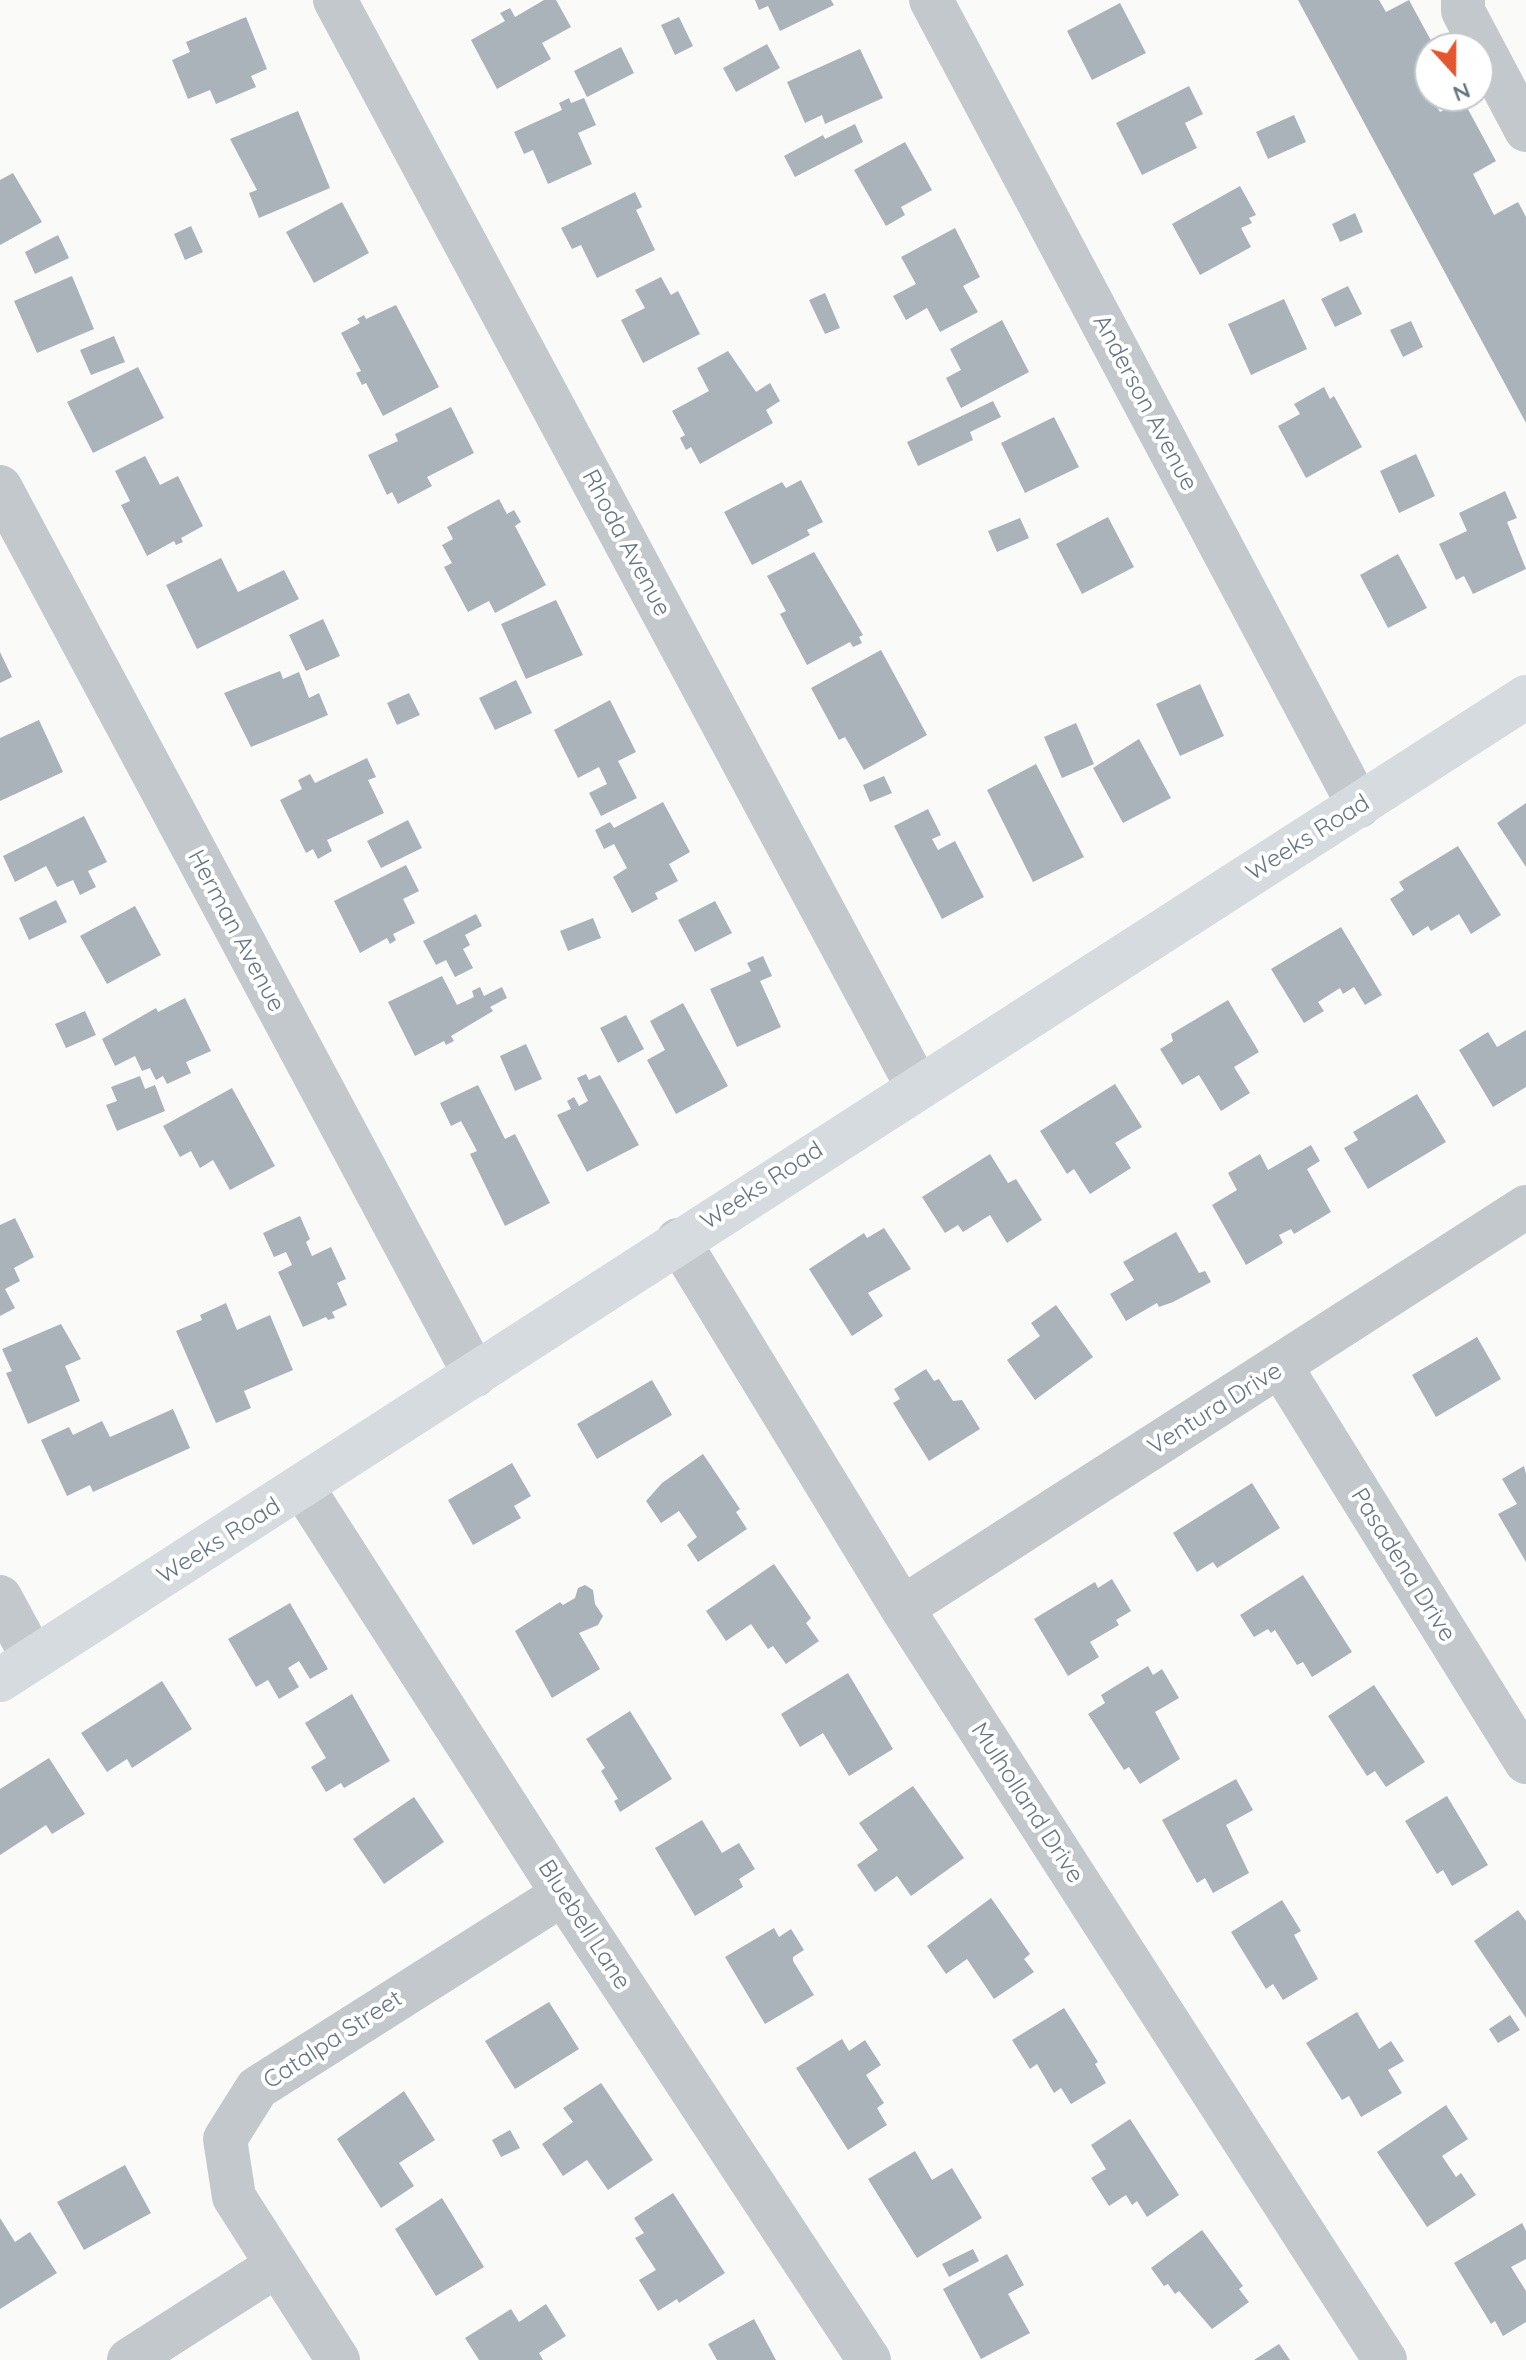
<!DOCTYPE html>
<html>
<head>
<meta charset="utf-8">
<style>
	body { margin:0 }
	#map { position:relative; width:1526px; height:2360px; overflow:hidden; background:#fafaf8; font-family:Quicksand,sans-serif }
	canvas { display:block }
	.north { position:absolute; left:1414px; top:32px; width:80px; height:80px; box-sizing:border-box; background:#fff; border:2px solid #c1c8cd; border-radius:50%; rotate:159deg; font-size:22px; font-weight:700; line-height:32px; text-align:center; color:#657683 }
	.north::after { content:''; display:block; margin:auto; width:28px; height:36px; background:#e4572e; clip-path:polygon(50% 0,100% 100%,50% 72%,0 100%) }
</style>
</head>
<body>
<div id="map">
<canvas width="1526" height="2360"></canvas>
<div class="north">N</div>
</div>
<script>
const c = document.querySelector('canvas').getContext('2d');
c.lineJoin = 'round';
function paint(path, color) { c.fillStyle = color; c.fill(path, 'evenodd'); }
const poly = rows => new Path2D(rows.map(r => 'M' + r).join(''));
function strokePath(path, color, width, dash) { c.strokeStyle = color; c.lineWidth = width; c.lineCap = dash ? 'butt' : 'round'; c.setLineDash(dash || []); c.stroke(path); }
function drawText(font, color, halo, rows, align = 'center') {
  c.font = font + ' Quicksand,sans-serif'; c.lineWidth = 8; c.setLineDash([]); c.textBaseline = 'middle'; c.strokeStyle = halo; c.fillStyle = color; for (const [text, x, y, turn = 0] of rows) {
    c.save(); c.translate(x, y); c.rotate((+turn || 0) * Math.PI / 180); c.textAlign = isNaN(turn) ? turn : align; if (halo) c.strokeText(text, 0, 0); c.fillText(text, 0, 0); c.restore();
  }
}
paint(poly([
	[544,0,556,0,571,27,542,43,551,59,497,89,471,40,505,21,500,13,510,8,515,17],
	[755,0,831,0,834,5,780,31,768,6,759,10],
	[1298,0,1379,0,1386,12,1409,0,1435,48,1430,48,1430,68,1419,74,1430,96,1440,112,1463,100,1496,161,1473,174,1494,215,1518,202,1526,217,1526,423],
	[1120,3,1146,53,1092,80,1067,31],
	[246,17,267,69,251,76,256,87,216,104,210,90,188,99,172,60,190,52,186,42],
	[679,17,693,46,675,55,661,25],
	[767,44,780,68,736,92,723,68],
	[621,47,634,73,587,97,574,71],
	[860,49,883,98,825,124,822,115,805,123,787,82],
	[1189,86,1203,114,1185,123,1197,148,1142,175,1116,123],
	[569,98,571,103,584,98,596,125,578,133,592,164,548,184,533,150,524,154,514,132,562,110,559,103],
	[298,111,330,188,259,218,249,193,257,190,230,139],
	[1294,115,1306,142,1268,159,1256,132],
	[855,124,863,142,795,177,784,156,823,135,825,139],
	[905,142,932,190,901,207,905,215,886,226,854,170],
	[13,173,42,222,0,245,0,180],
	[1240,186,1256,215,1249,218,1252,223,1241,228,1251,247,1200,275,1172,224],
	[635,192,642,207,636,210,655,250,597,278,581,245,572,249,561,228],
	[342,202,369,253,314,283,286,232],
	[1355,213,1363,232,1340,242,1332,224],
	[191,226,203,252,185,260,174,234],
	[955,228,980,277,963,286,978,312,940,332,927,308,906,320,893,296,916,284,901,257],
	[58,235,69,258,35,274,25,252],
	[72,276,94,329,37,353,14,301],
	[661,277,671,295,678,291,700,334,643,363,621,320,645,308,635,290],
	[1348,286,1362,314,1335,327,1321,299],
	[825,293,840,328,825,334,809,300],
	[1284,299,1307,349,1251,375,1228,324],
	[396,305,439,387,383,416,366,383,362,385,356,373,361,371,341,333,360,323,357,319,364,315,366,319],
	[1002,320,1029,372,961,408,946,378,961,370,950,349],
	[1411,321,1423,347,1403,357,1390,330],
	[114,336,125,362,91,375,80,350],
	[728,351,756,392,770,383,780,401,766,410,773,423,700,464,691,447,686,450,680,438,685,435,672,411,709,391,697,368],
	[138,367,164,418,93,453,67,402],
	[1324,387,1330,399,1334,396,1362,447,1306,478,1278,426,1300,414,1294,404],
	[993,401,1001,417,970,432,973,440,918,466,907,442],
	[451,407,474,453,427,477,432,486,398,504,392,492,387,495,368,455,398,441,395,434],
	[1054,417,1079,467,1025,493,1001,443],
	[1416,454,1435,496,1399,513,1380,471],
	[145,456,160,485,178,476,203,526,181,538,183,542,176,545,174,541,147,556,121,505,130,501,115,471],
	[801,480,823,522,807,530,810,535,752,565,724,512,782,482,786,488],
	[1505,491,1517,518,1507,522,1526,569,1473,594,1464,576,1456,580,1439,544,1467,531,1459,513],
	[499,499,507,514,514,510,521,522,515,526,546,585,495,613,489,601,468,612,444,567,452,563,442,545,453,539,447,527],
	[1108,517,1134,567,1082,594,1056,544],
	[1020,518,1029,538,997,552,988,531],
	[814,552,863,635,859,637,862,643,853,647,850,642,807,665,780,614,786,611,767,576],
	[1398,554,1427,608,1388,628,1360,575],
	[221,558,238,592,284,570,299,599,197,649,166,585],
	[556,600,583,655,526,679,501,624],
	[323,619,340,656,306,671,289,635],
	[881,650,927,735,864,770,845,737,839,740,811,688],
	[0,652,12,677,0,683],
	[280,671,283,679,299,672,309,698,319,693,328,715,251,747,224,693],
	[516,680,532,713,495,730,479,698],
	[1200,684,1224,736,1180,756,1156,704],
	[409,693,420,715,397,725,387,703],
	[610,700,636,752,618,761,637,798,601,816,589,793,607,784,599,767,578,778,554,730],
	[39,720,63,772,0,801,0,738],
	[1076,723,1094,764,1062,778,1044,737],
	[1139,739,1171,798,1123,823,1093,768],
	[367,758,376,777,368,780,384,813,327,840,332,851,318,859,313,849,306,853,280,800,302,789,298,780,310,774,315,783],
	[1036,764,1084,857,1033,882,987,790],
	[884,776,892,793,870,802,863,785],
	[663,802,690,852,669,864,678,881,655,893,658,899,632,913,613,877,627,868,614,844,604,849,595,830,610,822,614,828],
	[1526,803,1526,867,1497,823],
	[928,809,941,835,932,839,938,850,955,841,984,897,942,919,894,826],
	[84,816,107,862,88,871,96,887,80,895,73,880,57,887,46,866,15,882,3,856],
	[408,820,422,848,381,868,367,841],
	[1458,846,1501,915,1471,934,1459,914,1431,931,1428,926,1413,936,1390,899,1404,890,1399,882],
	[406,865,419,891,403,899,415,923,393,934,396,940,390,944,387,938,360,953,334,901],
	[56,900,67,922,29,940,19,918],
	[715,901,732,933,695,952,678,920],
	[135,906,161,955,107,984,80,936],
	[476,914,482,926,465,935,470,945,463,949,473,968,455,977,446,960,436,965,423,941],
	[593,918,601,938,568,951,560,931],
	[1341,927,1382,995,1365,1005,1354,987,1343,994,1340,988,1318,1002,1324,1011,1304,1023,1271,969],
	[763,956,772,976,760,981,781,1027,737,1047,710,989,751,971,747,963],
	[442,976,457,1005,474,997,472,991,480,987,484,996,502,987,507,998,490,1007,493,1011,451,1036,454,1041,446,1045,444,1041,415,1056,388,1002],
	[185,998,211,1051,186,1062,191,1073,167,1084,163,1076,156,1080,150,1068,142,1071,135,1056,115,1066,102,1039,156,1008,158,1012],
	[1228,1000,1259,1052,1234,1067,1250,1093,1221,1111,1199,1075,1182,1085,1160,1049,1173,1041,1171,1034],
	[683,1003,728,1086,676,1114,647,1060,665,1050,650,1021],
	[85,1011,96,1035,66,1048,55,1024],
	[626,1015,644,1049,618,1063,600,1028],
	[1526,1030,1526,1087,1493,1107,1459,1050,1488,1032,1497,1047],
	[526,1044,542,1079,515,1091,500,1056],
	[586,1074,589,1080,600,1075,639,1145,587,1172,557,1115,571,1109,567,1101,574,1097,579,1106,588,1101,577,1078],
	[140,1076,145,1089,155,1085,165,1111,117,1131,106,1105,117,1101,111,1087],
	[1115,1084,1142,1127,1115,1143,1131,1168,1090,1194,1074,1169,1067,1174,1040,1131],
	[478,1085,505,1139,515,1134,550,1203,505,1226,470,1154,477,1151,461,1121,451,1126,440,1103],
	[232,1088,275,1166,230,1190,213,1160,200,1168,191,1151,180,1157,163,1126],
	[1417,1094,1446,1142,1368,1189,1344,1148,1358,1140,1353,1132],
	[1311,1145,1320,1161,1307,1169,1331,1212,1294,1234,1291,1229,1279,1235,1283,1243,1246,1265,1212,1205,1237,1190,1228,1173,1260,1154,1268,1170],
	[990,1154,1008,1183,1016,1179,1042,1220,1007,1243,990,1215,963,1232,958,1225,945,1233,922,1197],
	[300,1216,310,1239,306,1242,312,1256,331,1247,346,1279,337,1283,347,1305,332,1312,335,1318,328,1320,326,1317,303,1327,278,1272,292,1265,286,1252,274,1257,263,1233],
	[15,1218,34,1257,14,1268,20,1281,5,1289,15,1308,0,1316,0,1225],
	[884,1228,911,1269,868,1293,883,1316,852,1336,809,1269,864,1233,867,1238],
	[1176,1232,1199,1273,1205,1271,1211,1282,1173,1302,1159,1307,1157,1303,1126,1321,1110,1294,1134,1280,1123,1262],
	[226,1303,237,1330,270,1315,293,1370,244,1391,251,1408,216,1423,176,1331,202,1320,200,1315],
	[1056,1305,1093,1357,1035,1400,1007,1360,1040,1336,1031,1323],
	[61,1324,81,1359,65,1366,80,1401,28,1424,6,1373,12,1371,2,1349],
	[1477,1337,1501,1379,1436,1417,1412,1375],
	[926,1369,934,1381,939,1379,953,1401,962,1400,980,1429,929,1461,893,1403,900,1399,894,1389],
	[652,1380,672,1415,597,1459,577,1424],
	[173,1409,190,1448,93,1492,90,1485,67,1496,41,1440,69,1427,73,1435,102,1421,110,1437],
	[703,1454,740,1509,736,1512,747,1529,698,1562,687,1545,697,1537,679,1511,661,1523,646,1501,662,1483],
	[512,1463,531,1496,514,1506,521,1518,473,1545,448,1500],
	[1524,1466,1526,1474,1526,1562,1498,1514,1517,1504,1502,1479],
	[1252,1483,1280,1528,1217,1568,1213,1562,1197,1572,1173,1533],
	[774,1564,811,1618,806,1623,819,1641,786,1664,773,1646,768,1649,751,1624,726,1641,706,1611],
	[1303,1575,1352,1652,1312,1677,1303,1662,1297,1665,1275,1630,1271,1633,1268,1629,1254,1637,1240,1615],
	[1112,1579,1131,1611,1116,1620,1119,1625,1090,1642,1099,1657,1068,1676,1034,1619,1095,1582,1098,1588],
	[585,1585,593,1590,595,1604,603,1616,598,1625,579,1633,600,1669,552,1698,515,1631,560,1602,563,1605,575,1598,578,1588],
	[290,1603,328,1669,310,1679,299,1661,288,1668,299,1687,279,1699,268,1680,256,1687,228,1639],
	[1148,1666,1153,1675,1162,1669,1179,1698,1155,1712,1180,1759,1140,1784,1129,1767,1124,1770,1088,1714,1105,1703,1101,1695],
	[848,1673,893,1749,849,1776,823,1733,800,1747,781,1714],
	[162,1681,192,1729,132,1768,127,1759,107,1772,81,1733],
	[1374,1685,1425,1762,1386,1787,1375,1771,1367,1776,1328,1716],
	[352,1694,390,1761,344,1788,341,1783,326,1792,311,1767,326,1758,305,1723],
	[630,1711,672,1779,620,1812,614,1801,618,1799,601,1771,605,1768,586,1739],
	[49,1758,85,1814,52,1834,46,1825,0,1855,0,1789],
	[1236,1779,1253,1810,1226,1825,1249,1873,1213,1893,1205,1878,1197,1883,1162,1820],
	[913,1786,964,1858,911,1896,897,1876,875,1892,857,1865,878,1850,859,1823],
	[1447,1796,1488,1865,1452,1886,1443,1870,1437,1874,1405,1821],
	[414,1797,444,1842,384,1884,353,1839],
	[702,1820,722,1853,739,1843,755,1869,739,1879,743,1887,695,1916,655,1848],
	[991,1898,1030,1954,1024,1959,1034,1972,994,1999,967,1959,946,1974,927,1946],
	[1282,1900,1301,1931,1294,1935,1318,1979,1283,2000,1273,1984,1266,1989,1231,1932],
	[1518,1910,1526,1921,1526,2018,1474,1941],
	[774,1928,779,1937,791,1929,804,1950,793,1957,793,1961,814,1995,765,2024,725,1957],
	[549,2002,579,2049,515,2089,485,2041],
	[1064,2008,1098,2062,1095,2064,1106,2083,1071,2104,1061,2088,1054,2093,1037,2064,1030,2069,1012,2040],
	[1357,2012,1379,2049,1391,2041,1404,2061,1388,2070,1402,2093,1361,2117,1349,2096,1342,2100,1306,2043],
	[1510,2015,1520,2030,1498,2043,1489,2029],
	[842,2039,849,2051,865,2040,881,2065,866,2075,884,2103,877,2108,887,2125,848,2150,796,2068],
	[601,2083,653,2160,608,2190,587,2160,563,2176,542,2144,573,2122,563,2108],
	[404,2091,435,2140,399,2163,414,2186,381,2208,337,2139],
	[1446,2105,1468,2139,1442,2156,1456,2177,1461,2173,1476,2195,1427,2227,1377,2152],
	[1130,2119,1179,2195,1147,2217,1137,2201,1132,2205,1126,2195,1109,2206,1091,2178,1106,2169,1091,2145],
	[510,2130,520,2148,501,2157,492,2140],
	[915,2151,932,2180,952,2168,982,2218,917,2258,868,2179],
	[125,2165,151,2213,84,2250,57,2202],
	[673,2193,725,2273,679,2303,677,2299,658,2311,639,2280,656,2270,635,2238,644,2233,634,2218],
	[442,2198,484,2267,436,2296,395,2229],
	[0,2218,15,2242,30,2232,57,2273,0,2309],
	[1522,2223,1526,2231,1526,2259,1511,2267,1526,2291,1526,2322,1503,2336,1495,2321,1491,2324,1454,2263],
	[1202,2230,1243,2286,1239,2289,1249,2302,1212,2329,1179,2291,1175,2294,1168,2284,1164,2286,1151,2268],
	[973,2249,979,2261,949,2277,942,2264],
	[1007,2254,1024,2285,1008,2294,1030,2333,981,2359,943,2289],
	[546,2304,566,2336,539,2353,543,2360,479,2360,465,2338,511,2309,519,2322],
	[754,2319,776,2360,717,2360,708,2344],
	[1279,2344,1290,2360,1254,2360]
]), '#aab3b9');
strokePath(poly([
	[335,0,917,1086],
	[931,0,1359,806],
	[1463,0,1463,11,1526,130],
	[0,487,475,1375],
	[678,1240,902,1608,1385,2360],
	[1281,1367,1526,1762],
	[303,1488,563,1894,869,2360],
	[0,1597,33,1658],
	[902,1608,1526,1207],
	[129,2360,276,2266],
	[338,2360,234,2197,225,2139,257,2088,563,1894]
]), '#c3c8cc', 44);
strokePath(poly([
	[0,1680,1526,697]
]), '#d6dbdf', 44);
drawText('24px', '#657683', '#fff', [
	["Anderson Avenue",1145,403,62],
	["Rhoda Avenue",626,543,62],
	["Weeks Road",1308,838,-32],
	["Herman Avenue",236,931,62],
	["Weeks Road",762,1186,-33],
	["Ventura Drive",1215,1409,-32],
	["Weeks Road",219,1541,-32],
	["Pasadena Drive",1403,1565,58],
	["Mulholland Drive",1027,1803,57],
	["Bluebell Lane",584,1925,57],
	["Catalpa Street",333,2040,-33]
]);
</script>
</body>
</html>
